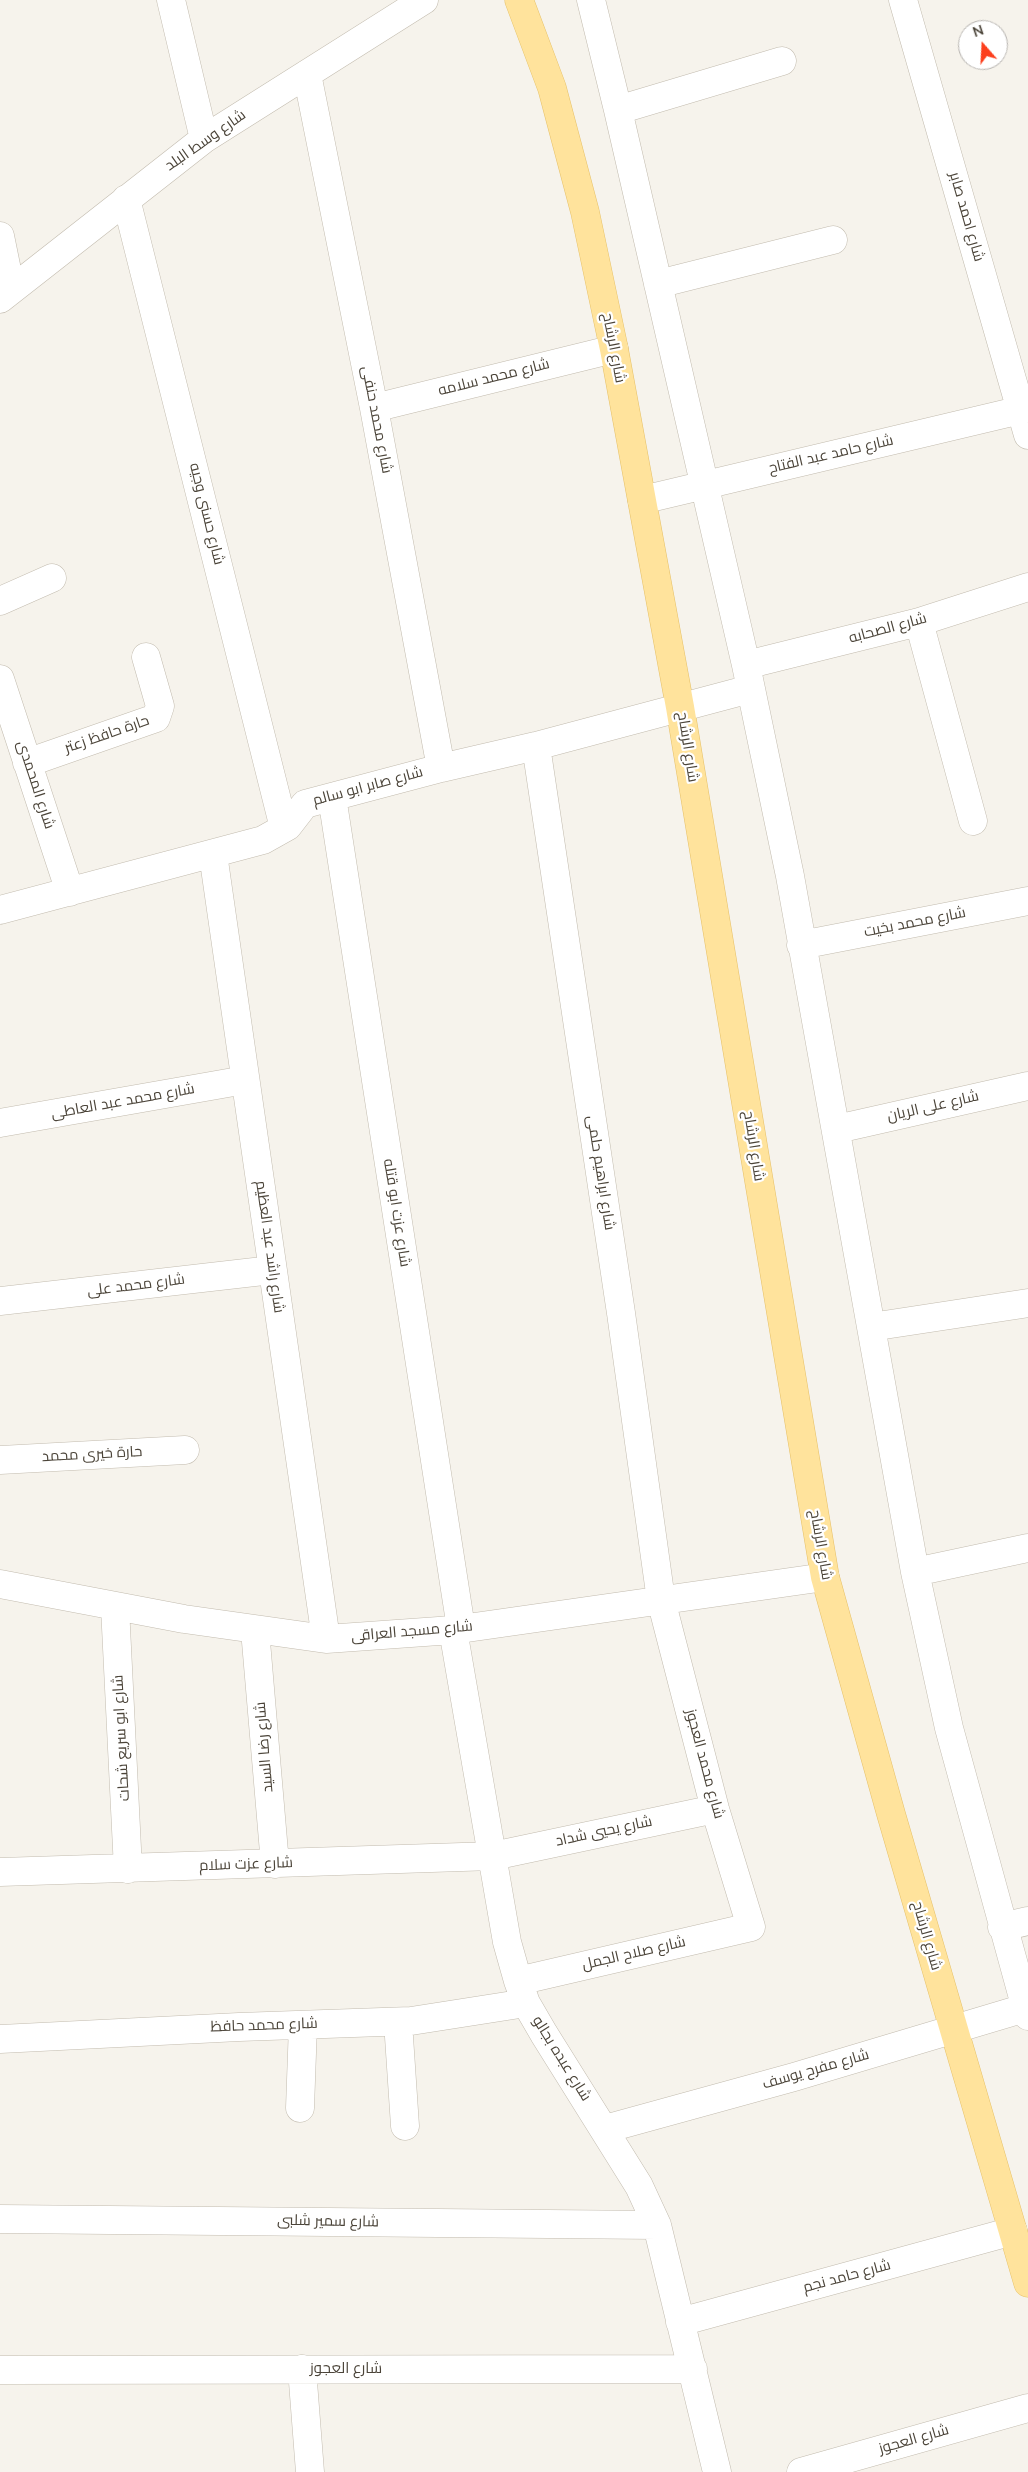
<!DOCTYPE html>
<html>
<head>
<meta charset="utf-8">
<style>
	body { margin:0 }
	#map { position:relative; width:1028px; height:2472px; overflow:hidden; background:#f6f3ec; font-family:"Nunito Sans",sans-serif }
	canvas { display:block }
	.north { position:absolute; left:958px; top:20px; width:50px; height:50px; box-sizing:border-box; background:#fff; border:1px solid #b7b4b0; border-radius:50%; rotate:341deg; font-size:14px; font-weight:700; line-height:20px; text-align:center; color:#4b4439 }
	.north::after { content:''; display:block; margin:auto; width:18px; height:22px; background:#fc3f1d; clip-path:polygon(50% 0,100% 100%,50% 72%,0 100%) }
</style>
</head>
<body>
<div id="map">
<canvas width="1028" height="2472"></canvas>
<div class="north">N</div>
</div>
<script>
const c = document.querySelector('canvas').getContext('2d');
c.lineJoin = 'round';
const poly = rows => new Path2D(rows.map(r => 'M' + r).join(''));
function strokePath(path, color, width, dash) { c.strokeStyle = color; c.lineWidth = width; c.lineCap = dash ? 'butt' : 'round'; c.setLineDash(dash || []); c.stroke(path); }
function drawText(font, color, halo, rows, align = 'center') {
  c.font = font + ' "Nunito Sans",Cairo,sans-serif'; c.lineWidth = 4.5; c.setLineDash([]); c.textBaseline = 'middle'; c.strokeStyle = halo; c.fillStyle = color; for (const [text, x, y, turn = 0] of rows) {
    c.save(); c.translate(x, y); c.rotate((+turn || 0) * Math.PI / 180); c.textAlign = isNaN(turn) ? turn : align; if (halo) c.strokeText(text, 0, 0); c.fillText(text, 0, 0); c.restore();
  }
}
const minor = poly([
	[171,0,204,139],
	[591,0,618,110,746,665,790,876,915,1572,949,1728,1028,2016],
	[903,0,1028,435],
	[307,74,374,408,441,768],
	[618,110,782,61],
	[126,199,284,828],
	[0,236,11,290],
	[658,284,833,240],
	[0,299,204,139,424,0],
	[374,408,614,349],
	[642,500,1021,410],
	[0,601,52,578],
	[919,622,973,821],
	[746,665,919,622,1028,587],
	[0,679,70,892],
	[27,763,156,718,160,706,146,657],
	[332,797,461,1628],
	[213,854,326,1639],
	[0,910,263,840,288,826,305,804,441,768,536,746,750,689],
	[801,945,1028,901],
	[0,1123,245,1080],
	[837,1129,1028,1086],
	[0,1301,272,1270],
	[871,1327,1028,1303],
	[0,1460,185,1450],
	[915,1572,1028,1548],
	[0,1584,184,1619,326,1639,453,1630,825,1577],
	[115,1607,128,1869],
	[255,1630,275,1864],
	[453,1630,507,1942,518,1981,526,2003,544,2034,639,2186,657,2225,717,2472],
	[0,1872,493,1856,715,1809],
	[1002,1927,1028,1921],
	[518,1981,751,1927,715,1809,661,1600,621,1313,536,746],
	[398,2022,405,2126],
	[0,2039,239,2027,411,2021,526,2003],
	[300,2108,303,2025],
	[605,2129,794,2077,1025,2008],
	[0,2219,657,2225],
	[680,2322,1013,2231],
	[302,2369,310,2472],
	[0,2370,693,2369],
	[801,2472,1028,2408]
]);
const major = poly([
	[519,0,552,88,585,212,614,349,680,707,825,1577,891,1814,1028,2283]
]);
strokePath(minor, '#c2bbae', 29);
strokePath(major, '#e6c16a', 29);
strokePath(minor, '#fff', 28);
strokePath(major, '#ffe39c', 28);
drawText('15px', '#4b4439', '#fff', [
	["شارع وسط البلد",206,141,-35],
	["شارع احمد صابر",966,217,74],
	["شارع الرشاح",613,348,79],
	["شارع محمد سلامه",494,378,-14],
	["شارع محمد حنفى",376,420,79],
	["شارع حامد عبد الفتاح",831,455,-13],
	["شارع حسنى وجيه",206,514,76],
	["شارع الصحابه",888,629,-15],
	["حارة حافظ زعتر",107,735,-19],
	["شارع الرشاح",687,747,81],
	["شارع المحمدى",35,785,72],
	["شارع صابر ابو سالم",368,787,-15],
	["شارع محمد بخيت",915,923,-11],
	["شارع محمد عبد العاطى",123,1102,-10],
	["شارع على الريان",933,1107,-13],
	["شارع الرشاح",753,1146,81],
	["شارع ابراهيم حلمى",600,1173,81],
	["شارع عزت ابو قتله",396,1213,81],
	["شارع راشد عبد العظيم",269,1247,82],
	["شارع محمد على",136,1286,-7],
	["حارة خيرى محمد",92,1455,-3],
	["شارع الرشاح",820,1545,80],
	["شارع مسجد العراقى",412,1632,-5],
	["شارع ابو سريع شحات",122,1738,-93],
	["شارع رضا السيد",265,1747,-95],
	["شارع محمد العجوز",704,1764,75],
	["شارع يحيي شداد",604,1832,-12],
	["شارع عزت سلام",246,1865,-2],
	["شارع الرشاح",926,1936,74],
	["شارع صلاح الجمل",634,1954,-13],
	["شارع محمد حافظ",264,2026,-2],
	["شارع عبده بجالو",561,2059,58],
	["شارع مفرح يوسف",816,2070,-16],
	["شارع سمير شلبى",328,2222,1],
	["شارع حامد نجم",847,2277,-15],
	["شارع العجوز",346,2369],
	["شارع العجوز",914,2440,-16]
]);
</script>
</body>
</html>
